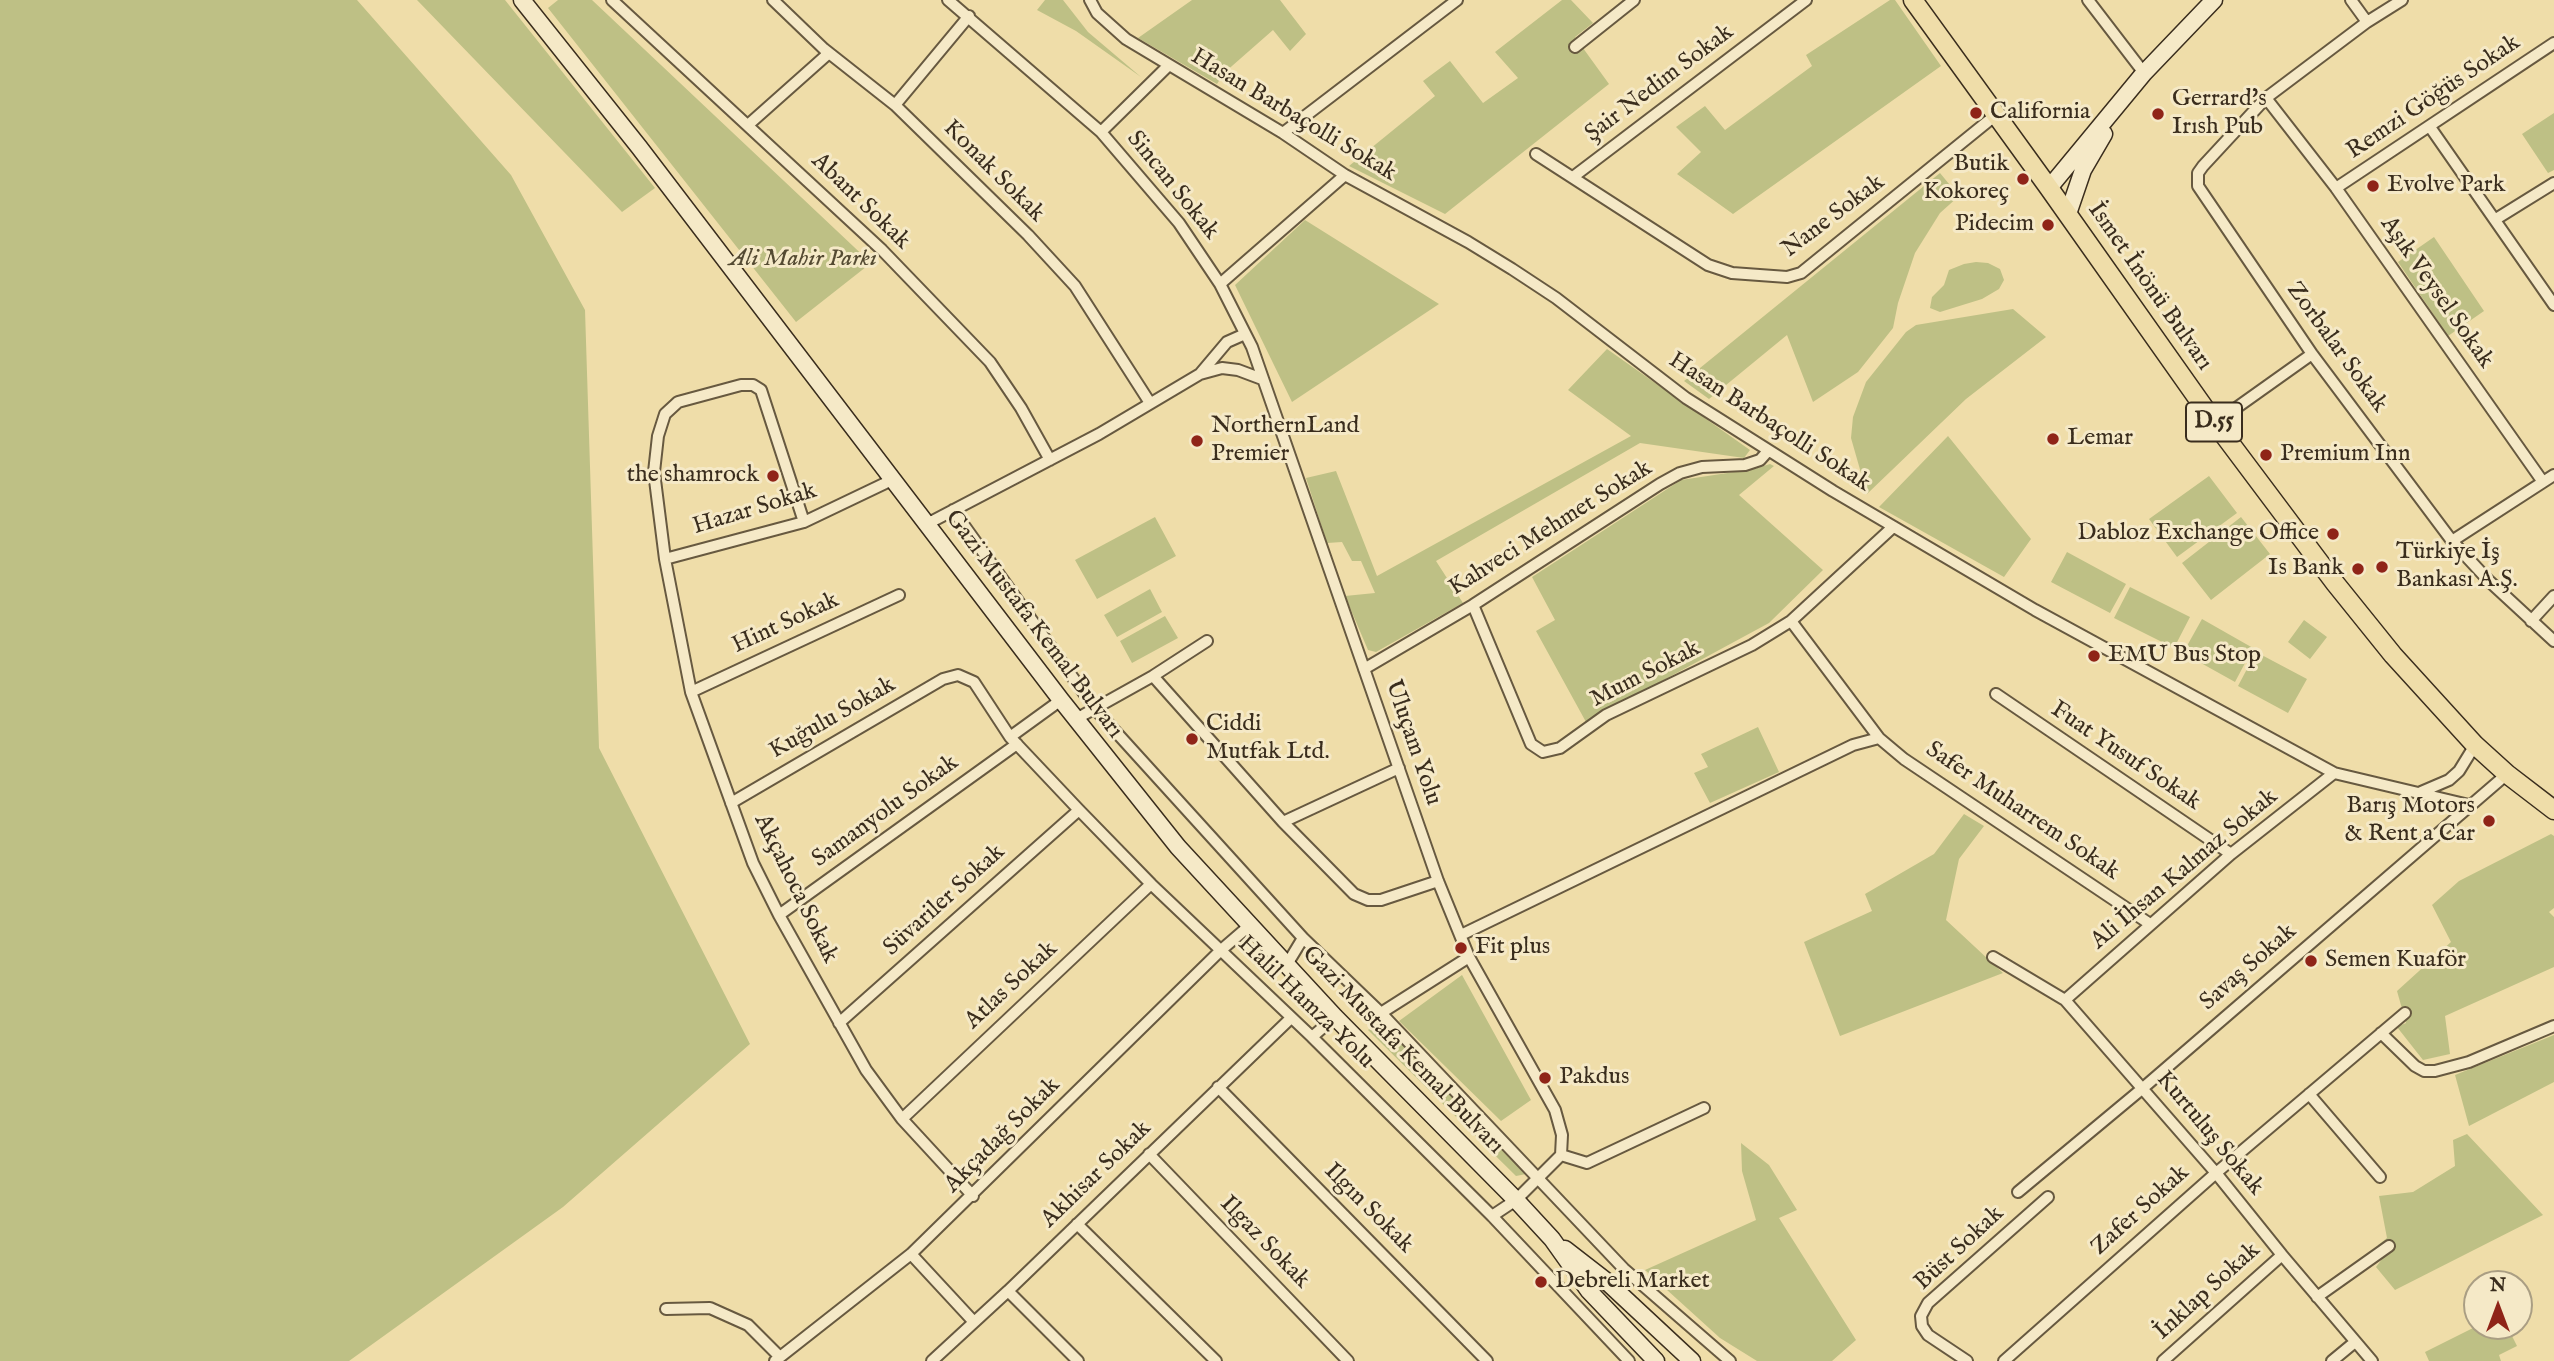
<!DOCTYPE html>
<html>
<head>
<meta charset="utf-8">
<style>
	body { margin:0 }
	#map { position:relative; width:2554px; height:1361px; overflow:hidden; background:#efdda9; font-family:"IM FELL English",serif }
	canvas { display:block }
	.north { position:absolute; left:2463px; top:1270px; width:70px; height:70px; box-sizing:border-box; background:#f5e9c7; border:2px solid #aa9e83; border-radius:50%; rotate:0deg; font-size:19px; font-weight:700; line-height:28px; text-align:center; color:#3a2d1d }
	.north::after { content:''; display:block; margin:auto; width:24px; height:32px; background:#8f2418; clip-path:polygon(50% 0,100% 100%,50% 72%,0 100%) }
</style>
</head>
<body>
<div id="map">
<canvas width="2554" height="1361"></canvas>
<div class="north">N</div>
</div>
<script>
const c = document.querySelector('canvas').getContext('2d');
c.lineJoin = 'round';
function paint(path, color) { c.fillStyle = color; c.fill(path, 'evenodd'); }
const poly = rows => new Path2D(rows.map(r => 'M' + r).join(''));
function strokePath(path, color, width, dash) { c.strokeStyle = color; c.lineWidth = width; c.lineCap = dash ? 'butt' : 'round'; c.setLineDash(dash || []); c.stroke(path); }
function drawText(font, color, halo, rows, align = 'center') {
  c.font = font + ' "IM FELL English",serif'; c.lineWidth = 6; c.setLineDash([]); c.textBaseline = 'middle'; c.strokeStyle = halo; c.fillStyle = color; for (const [text, x, y, turn = 0] of rows) {
    c.save(); c.translate(x, y); c.rotate((+turn || 0) * Math.PI / 180); c.textAlign = isNaN(turn) ? turn : align; if (halo) c.strokeText(text, 0, 0); c.fillText(text, 0, 0); c.restore();
  }
}
paint(poly([
	[0,0,357,0,511,175,585,310,599,748,750,1044,563,1207,349,1361,0,1361],
	[417,0,505,0,655,188,622,212],
	[558,0,592,0,871,263,796,322,548,8],
	[1045,0,1063,0,1088,32,1141,77,1076,31,1037,10],
	[1192,0,1280,0,1306,34,1290,51,1273,30,1224,73,1217,84,1138,38],
	[1562,0,1571,0,1593,23,1575,37,1609,84,1445,214,1349,166,1435,96,1423,81,1450,61,1483,103,1518,78,1495,52],
	[1890,0,1895,0,1941,66,1733,214,1677,174,1701,152,1676,127,1705,106,1725,130,1812,66,1806,55],
	[2554,113,2554,170,2548,173,2522,134],
	[1940,173,1959,196,1940,213,1915,253,1898,303,1893,328,1858,372,1813,402,1787,335,1709,399,1684,381],
	[1305,220,1439,304,1292,402,1235,285],
	[2434,237,2484,311,2448,336,2398,262],
	[1976,262,1988,263,2000,269,2004,280,1999,289,1982,299,1940,312,1930,308,1932,297,1944,285,1949,270,1964,264],
	[2013,309,2046,337,1966,399,1867,494,1851,438,1853,417,1866,382,1906,332,1916,325],
	[1607,349,1750,450,1744,458,1640,443,1436,561,1463,603,1376,652,1368,650,1345,596,1375,593,1361,561,1352,561,1342,542,1327,543,1306,478,1336,471,1377,576,1631,436,1568,390],
	[1948,436,2031,539,2004,577,1879,507],
	[1770,464,1774,466,1739,495,1823,570,1769,623,1586,722,1536,631,1555,620,1532,577,1681,480,1754,469],
	[2209,476,2237,513,2177,557,2149,519],
	[1155,517,1176,556,1097,599,1075,560],
	[2241,517,2270,554,2211,600,2182,563],
	[2067,552,2126,584,2110,613,2051,582],
	[2130,587,2190,617,2174,648,2114,618],
	[1150,589,1162,612,1117,637,1104,615],
	[1165,616,1178,638,1132,663,1120,641],
	[2202,619,2253,648,2235,682,2183,653],
	[2304,620,2327,637,2310,659,2288,642],
	[2256,652,2307,679,2288,713,2238,686],
	[1758,727,1779,772,1710,803,1694,773,1708,767,1701,754],
	[1964,814,1984,826,1959,859,1946,920,2003,973,1840,1036,1804,942,1872,911,1865,894,1934,854],
	[2551,834,2554,836,2554,908,2549,912,2554,917,2554,967,2445,1016,2450,1054,2423,1060,2397,1027,2406,1023,2397,991,2451,942,2432,905,2459,881],
	[1462,975,1531,1100,1501,1121,1399,1021],
	[1379,1020,1526,1174,1516,1176,1368,1030],
	[2554,1035,2554,1082,2469,1126,2455,1075],
	[2467,1134,2543,1215,2395,1290,2376,1267,2382,1259,2378,1245,2387,1238,2379,1196,2413,1192,2455,1166,2453,1140],
	[1741,1143,1769,1165,1797,1210,1779,1218,1856,1340,1832,1361,1757,1361,1720,1338,1645,1270,1756,1220,1742,1171],
	[2477,1326,2507,1326,2517,1346,2499,1355,2501,1361,2429,1361,2425,1352]
]), '#bec085');
const street = poly([
	[612,0,882,250,990,362,1021,408,1050,460],
	[773,0,824,49,895,105,1028,235,1075,286,1150,403],
	[948,0,1101,132,1179,223,1220,284,1252,347,1438,881,1469,957,1555,1110,1562,1135,1561,1155],
	[1090,0,1097,13,1126,39,1283,133,1345,175,1468,242,1512,269,1556,298,1686,398,1833,491,2035,610,2334,773,2469,805],
	[2088,0,2144,73],
	[2351,0,2367,22],
	[2402,0,2367,22,2266,98,2203,166,2198,173,2198,186,2312,354,2452,541,2489,581,2554,641],
	[1575,47,1634,0],
	[2266,98,2336,188,2543,482],
	[895,105,969,16],
	[748,125,829,53],
	[2430,127,2554,305],
	[1101,132,1168,66],
	[1283,133,1457,0],
	[1536,154,1708,265,1732,273,1787,277,1801,273,1997,114],
	[1573,177,1806,0],
	[2336,188,2554,43],
	[2496,219,2554,183],
	[1220,284,1345,175],
	[1200,374,1227,342,1245,334],
	[2215,423,2312,354],
	[953,510,1096,710,1303,938,1286,966],
	[804,522,761,390,753,385,741,385,678,402,665,414,658,436,654,472,665,559,691,692,753,863,779,915,866,1070,902,1119,973,1196],
	[927,524,1099,434,1200,374,1222,368,1238,370,1262,379],
	[2452,541,2554,475],
	[665,559,804,522,894,479],
	[1473,605,1531,744,1543,752,1560,748,1606,715,1752,645,1791,621,1893,527],
	[1791,621,1879,738],
	[2531,621,2554,596],
	[1364,669,1473,605,1660,484,1680,473,1702,467,1745,465,1760,460,1768,451],
	[1153,676,1283,822,1354,894,1368,900,1381,900,1438,881],
	[691,692,899,595],
	[1996,694,2231,854],
	[1076,719,1153,676,1207,641],
	[1010,737,1061,700],
	[2421,792,2449,780,2459,771,2475,745],
	[731,803,943,679,958,675,974,682,1010,737,1079,810,1151,884,1312,1037,1492,1216,1629,1361],
	[1283,822,1399,768],
	[779,915,1017,744],
	[1461,935,1853,745,1879,738,1904,759,2150,924],
	[1303,938,1381,1013,1469,957],
	[1993,957,2065,1000,2216,1173,2282,1255,2372,1361],
	[2065,1000,2231,854,2334,773],
	[1381,1013,1624,1269,1730,1361],
	[839,1023,1079,810],
	[2381,1033,2415,1066,2424,1071,2435,1071,2469,1062,2554,1026],
	[1312,1037,1335,1017],
	[1218,1087,1487,1361],
	[2309,1094,2380,1177],
	[902,1119,1151,884],
	[1149,1154,1348,1361],
	[1561,1155,1587,1163,1704,1108],
	[2018,1192,2143,1088,2507,774],
	[1492,1216,1516,1200,1561,1155],
	[1077,1224,1216,1361],
	[911,1254,974,1322],
	[1008,1291,1078,1361],
	[2317,1297,2389,1246],
	[666,1309,710,1308,748,1325,780,1357],
	[775,1361,911,1254,1220,951,1249,926],
	[932,1361,1008,1291,1291,1018],
	[1967,1361,1928,1335,1922,1326,1921,1316,1928,1303,2048,1197],
	[2004,1361,2216,1173,2405,1013],
	[2163,1361,2282,1255],
	[2332,1361,2355,1342]
]);
const secondary = poly([
	[522,0,639,147,1061,700,1178,847,1335,1017,1516,1200,1552,1239,1589,1291,1656,1361],
	[2049,188,2144,73,2214,0],
	[2068,214,2083,170,2104,134],
	[1565,1249,1605,1280,1692,1361]
]);
const primary = poly([
	[1913,0,2049,188,2215,423,2335,583,2393,655,2475,745,2507,774,2554,810]
]);
strokePath(street, '#675940', 14);
strokePath(secondary, '#3a2d1d', 19);
strokePath(primary, '#3a2d1d', 21);
strokePath(street, '#f5e9c7', 10);
strokePath(secondary, '#f5e9c7', 16);
strokePath(primary, '#efdda9', 18);
for (const [x, y, r, color] of [
	[1976,113,7,"#8f2418"],
	[2158,114,7,"#8f2418"],
	[2023,179,7,"#8f2418"],
	[2373,186,7,"#8f2418"],
	[2048,225,7,"#8f2418"],
	[2053,439,7,"#8f2418"],
	[1197,441,7,"#8f2418"],
	[2266,455,7,"#8f2418"],
	[773,476,7,"#8f2418"],
	[2333,534,7,"#8f2418"],
	[2382,567,7,"#8f2418"],
	[2358,569,7,"#8f2418"],
	[2094,656,7,"#8f2418"],
	[1192,739,7,"#8f2418"],
	[2489,821,7,"#8f2418"],
	[1461,948,7,"#8f2418"],
	[2311,961,7,"#8f2418"],
	[1545,1078,7,"#8f2418"],
	[1541,1282,7,"#8f2418"]
]) { const dot = new Path2D(); dot.arc(x, y, r, 0, 2 * Math.PI); c.fillStyle = color; c.fill(dot); strokePath(dot, '#f5e9c7', 2.5); }
for (const [x, y, w] of [
	[2214,422,56]
]) { const box = new Path2D(); box.roundRect(x - w / 2, y - 19.5, w, 39, 5); c.fillStyle = '#f5e9c7'; c.fill(box); strokePath(box, '#3a2d1d', 2); }
drawText('bold 23px', '#3a2d1d', null, [
	["D.55",2214,422]
]);
drawText('24px', '#3a2d1d', '#f5e9c7', [
	["Şair Nedim Sokak",1660,84,-37],
	["Remzi Göğüs Sokak",2434,98,-34],
	["Hasan Barbaçolli Sokak",1293,116,31],
	["Konak Sokak",993,172,45],
	["Sincan Sokak",1172,186,51],
	["Abant Sokak",860,202,44],
	["Nane Sokak",1834,217,-37],
	["İsmet İnönü Bulvarı",2149,287,55],
	["Aşık Veysel Sokak",2436,293,55],
	["Zorbalar Sokak",2336,348,54],
	["Hasan Barbaçolli Sokak",1769,423,33],
	["Hazar Sokak",755,510,-17],
	["Kahveci Mehmet Sokak",1551,529,-32],
	["Hint Sokak",786,624,-25],
	["Gazi Mustafa Kemal Bulvarı",1033,625,53],
	["Mum Sokak",1646,675,-27],
	["Kuğulu Sokak",833,719,-30],
	["Uluçam Yolu",1412,743,71],
	["Fuat Yusuf Sokak",2125,757,34],
	["Samanyolu Sokak",886,812,-36],
	["Safer Muharrem Sokak",2022,812,34],
	["Ali İhsan Kalmaz Sokak",2185,870,-40],
	["Akçahoca Sokak",795,889,64],
	["Süvariler Sokak",945,901,-42],
	["Savaş Sokak",2249,968,-41],
	["Atlas Sokak",1012,986,-43],
	["Halil Hamza Yolu",1305,1003,44],
	["Gazi Mustafa Kemal Bulvarı",1402,1051,46],
	["Kurtuluş Sokak",2209,1134,50],
	["Akçadağ Sokak",1003,1136,-45],
	["Akhisar Sokak",1097,1175,-44],
	["Ilgın Sokak",1368,1209,45],
	["Zafer Sokak",2141,1211,-42],
	["Ilgaz Sokak",1264,1243,46],
	["Büst Sokak",1960,1249,-43],
	["İnklap Sokak",2208,1292,-42]
]);
drawText('24px', '#3a2d1d', '#f5e9c7', [
	["Gerrard's",2172,100],
	["Irısh Pub",2172,128],
	["California",1990,113],
	["Butik",2009,165,"right"],
	["Kokoreç",2009,193,"right"],
	["Evolve Park",2387,186],
	["Pidecim",2034,225,"right"],
	["NorthernLand",1211,427],
	["Premier",1211,455],
	["Lemar",2067,439],
	["Premium Inn",2280,455],
	["the shamrock",759,476,"right"],
	["Dabloz Exchange Office",2319,534,"right"],
	["Türkiye İş",2396,553],
	["Bankası A.Ş.",2396,581],
	["Is Bank",2344,569,"right"],
	["EMU Bus Stop",2108,656],
	["Ciddi",1206,725],
	["Mutfak Ltd.",1206,753],
	["Barış Motors",2475,807,"right"],
	["& Rent a Car",2475,835,"right"],
	["Fit plus",1475,948],
	["Semen Kuaför",2325,961],
	["Pakdus",1559,1078],
	["Debreli Market",1555,1282]
], 'left');
drawText('italic 24px', '#544a32', '#f5e9c7', [
	["Ali Mahir Parkı",803,260]
]);
</script>
</body>
</html>
